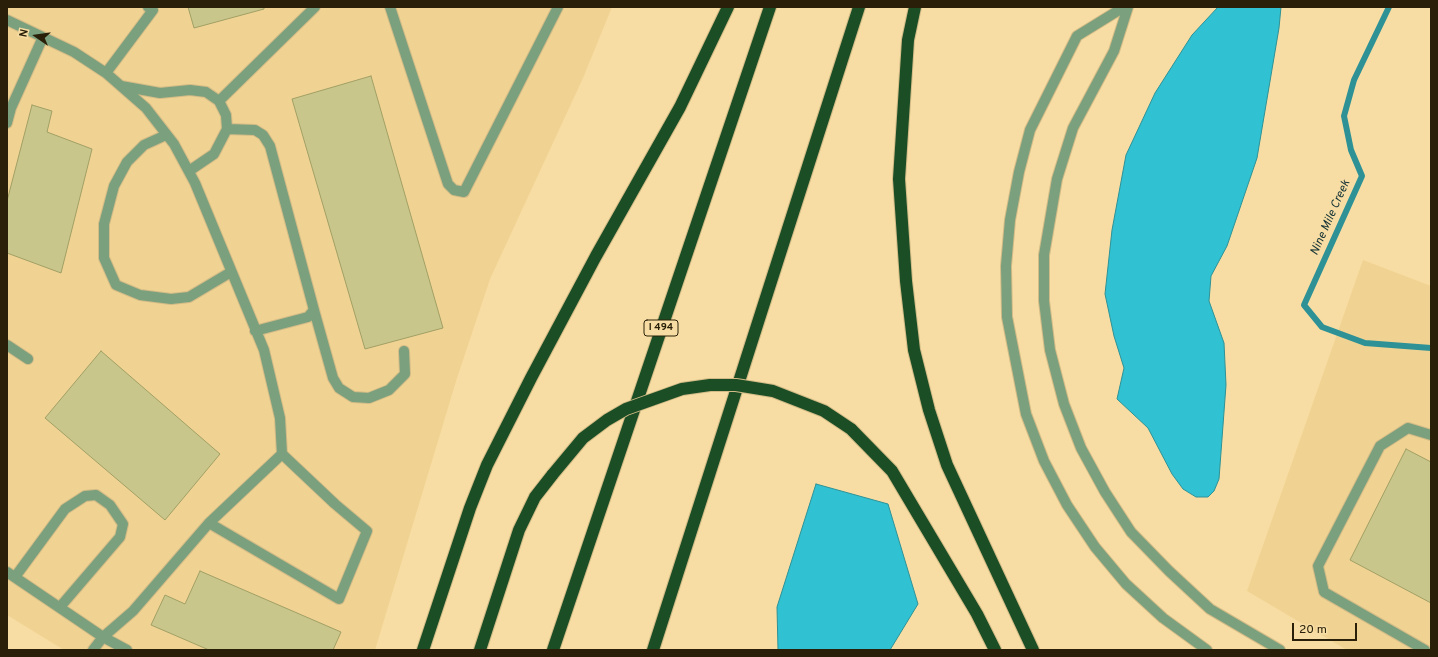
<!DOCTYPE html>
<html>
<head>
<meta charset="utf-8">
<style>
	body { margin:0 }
	#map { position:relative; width:1438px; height:657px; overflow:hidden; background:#f7dda3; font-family:Overpass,sans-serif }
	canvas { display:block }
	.frame { position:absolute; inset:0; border:8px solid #2a2009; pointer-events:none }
	.north { position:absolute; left:16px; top:16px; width:40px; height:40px; -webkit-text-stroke:3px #f7dda3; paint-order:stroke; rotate:283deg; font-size:11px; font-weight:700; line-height:16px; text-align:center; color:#2a2009 }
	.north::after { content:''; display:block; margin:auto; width:14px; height:18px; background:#2a2009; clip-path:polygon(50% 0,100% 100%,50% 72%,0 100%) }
	.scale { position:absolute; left:1292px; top:623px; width:65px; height:18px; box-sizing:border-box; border:2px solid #2a2009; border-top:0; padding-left:5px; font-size:12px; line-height:14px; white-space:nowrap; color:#2a2009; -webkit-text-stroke:3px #f7dda3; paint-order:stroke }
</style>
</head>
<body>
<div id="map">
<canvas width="1438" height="657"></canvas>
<div class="frame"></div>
<div class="north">N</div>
<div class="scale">20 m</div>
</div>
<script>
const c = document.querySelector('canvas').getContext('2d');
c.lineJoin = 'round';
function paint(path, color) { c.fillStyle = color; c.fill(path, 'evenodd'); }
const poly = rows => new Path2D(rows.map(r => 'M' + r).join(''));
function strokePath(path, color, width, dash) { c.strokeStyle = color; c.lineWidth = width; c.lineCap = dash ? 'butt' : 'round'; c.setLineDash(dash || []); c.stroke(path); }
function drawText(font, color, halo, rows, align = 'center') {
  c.font = font + ' Overpass,sans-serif'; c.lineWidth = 3; c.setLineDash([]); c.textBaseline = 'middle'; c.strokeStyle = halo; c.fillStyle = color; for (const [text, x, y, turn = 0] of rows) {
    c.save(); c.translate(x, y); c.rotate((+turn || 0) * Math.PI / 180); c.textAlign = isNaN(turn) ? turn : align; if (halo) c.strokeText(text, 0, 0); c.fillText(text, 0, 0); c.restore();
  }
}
paint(poly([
	[7,7,612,7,583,78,490,279,457,378,375,650,64,650,7,615],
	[1363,260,1431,286,1431,650,1347,650,1247,591]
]), '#f0d392');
const water = poly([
	[1218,7,1281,7,1279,28,1257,158,1227,246,1211,276,1209,301,1224,343,1226,385,1219,479,1214,491,1208,497,1196,497,1183,489,1172,474,1148,428,1117,399,1124,368,1114,336,1105,294,1112,230,1126,155,1155,93,1192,35,1218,7],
	[816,484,888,504,918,604,890,650,778,650,777,607,816,484]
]);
paint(water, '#30c2d3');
strokePath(water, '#2e9196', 1);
strokePath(poly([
	[1389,7,1354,80,1344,116,1351,150,1362,176,1304,305,1322,327,1365,343,1431,348]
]), '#2e9196', 6);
const building = poly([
	[188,7,264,7,264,9,194,28,188,7],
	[371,76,443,328,365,349,292,99,371,76],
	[32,105,52,111,47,132,92,149,61,273,7,253,7,201,32,105],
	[101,351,220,454,165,520,45,418,101,351],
	[1406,449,1431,462,1431,603,1350,560,1406,449],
	[200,571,341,632,333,650,209,650,151,625,165,595,185,604,200,571]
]);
paint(building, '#c8c68a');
strokePath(building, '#a2a066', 1);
const minor = poly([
	[390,7,448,184,454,190,464,192,558,7],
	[1124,7,1077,36,1030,130,1019,172,1010,220,1006,266,1007,317,1026,414,1044,461,1067,505,1095,547,1126,584,1163,618,1207,650],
	[1128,7,1114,51,1073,128,1057,179,1044,255,1044,301,1050,350,1064,404,1081,448,1105,492,1131,532,1169,571,1210,609,1280,650],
	[7,20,74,52,106,73,146,108,174,144,195,183,264,350,280,418,282,454],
	[106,73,153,10,148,7],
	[121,86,160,93,190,90,206,92,219,101,226,115,227,129,214,154,189,171],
	[219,101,315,7],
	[7,123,11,108,43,37],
	[227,129,255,130,263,135,270,146,314,310,308,317,255,331],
	[166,135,144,145,127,162,114,186,104,224,104,258,116,285,140,295,171,299,189,297,231,272],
	[314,310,333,378,339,388,353,397,369,398,389,390,405,374,404,351],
	[7,345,28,359],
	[7,572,103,637,127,650],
	[15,577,65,509,85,496,96,495,110,505,123,524,120,537,60,607],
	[93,650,103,637,133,611,209,523,282,454,335,504,367,531,339,599,209,523],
	[1425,650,1324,592,1318,566,1380,446,1408,428,1431,435]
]);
const highway = poly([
	[915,7,908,40,899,179,906,281,914,350,929,410,947,465,1033,650],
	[851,429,892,471,977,614,995,650],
	[423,650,470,508,487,465,531,378,596,256,680,107,728,7],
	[480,650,519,530,535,497,553,474],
	[553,650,770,7],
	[653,650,859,7]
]);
strokePath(minor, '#d2bb87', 12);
strokePath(highway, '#d2bb87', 14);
strokePath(minor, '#7aa07d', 10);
strokePath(highway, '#1b4e24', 12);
const highwayBridge = poly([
	[553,474,583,438,607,420,626,409,682,389,710,385,736,385,773,391,824,411,851,429]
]);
strokePath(highwayBridge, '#d2bb87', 14, []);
strokePath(highwayBridge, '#1b4e24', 12);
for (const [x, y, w] of [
	[661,328,34]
]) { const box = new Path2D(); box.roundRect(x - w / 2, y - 8, w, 16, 3); c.fillStyle = '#f7dda3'; c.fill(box); strokePath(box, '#2a2009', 1); }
drawText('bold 10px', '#2a2009', null, [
	["I 494",661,328]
]);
drawText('italic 12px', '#133135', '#f7dda3', [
	["Nine Mile Creek",1331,218,-66]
]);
</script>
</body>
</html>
